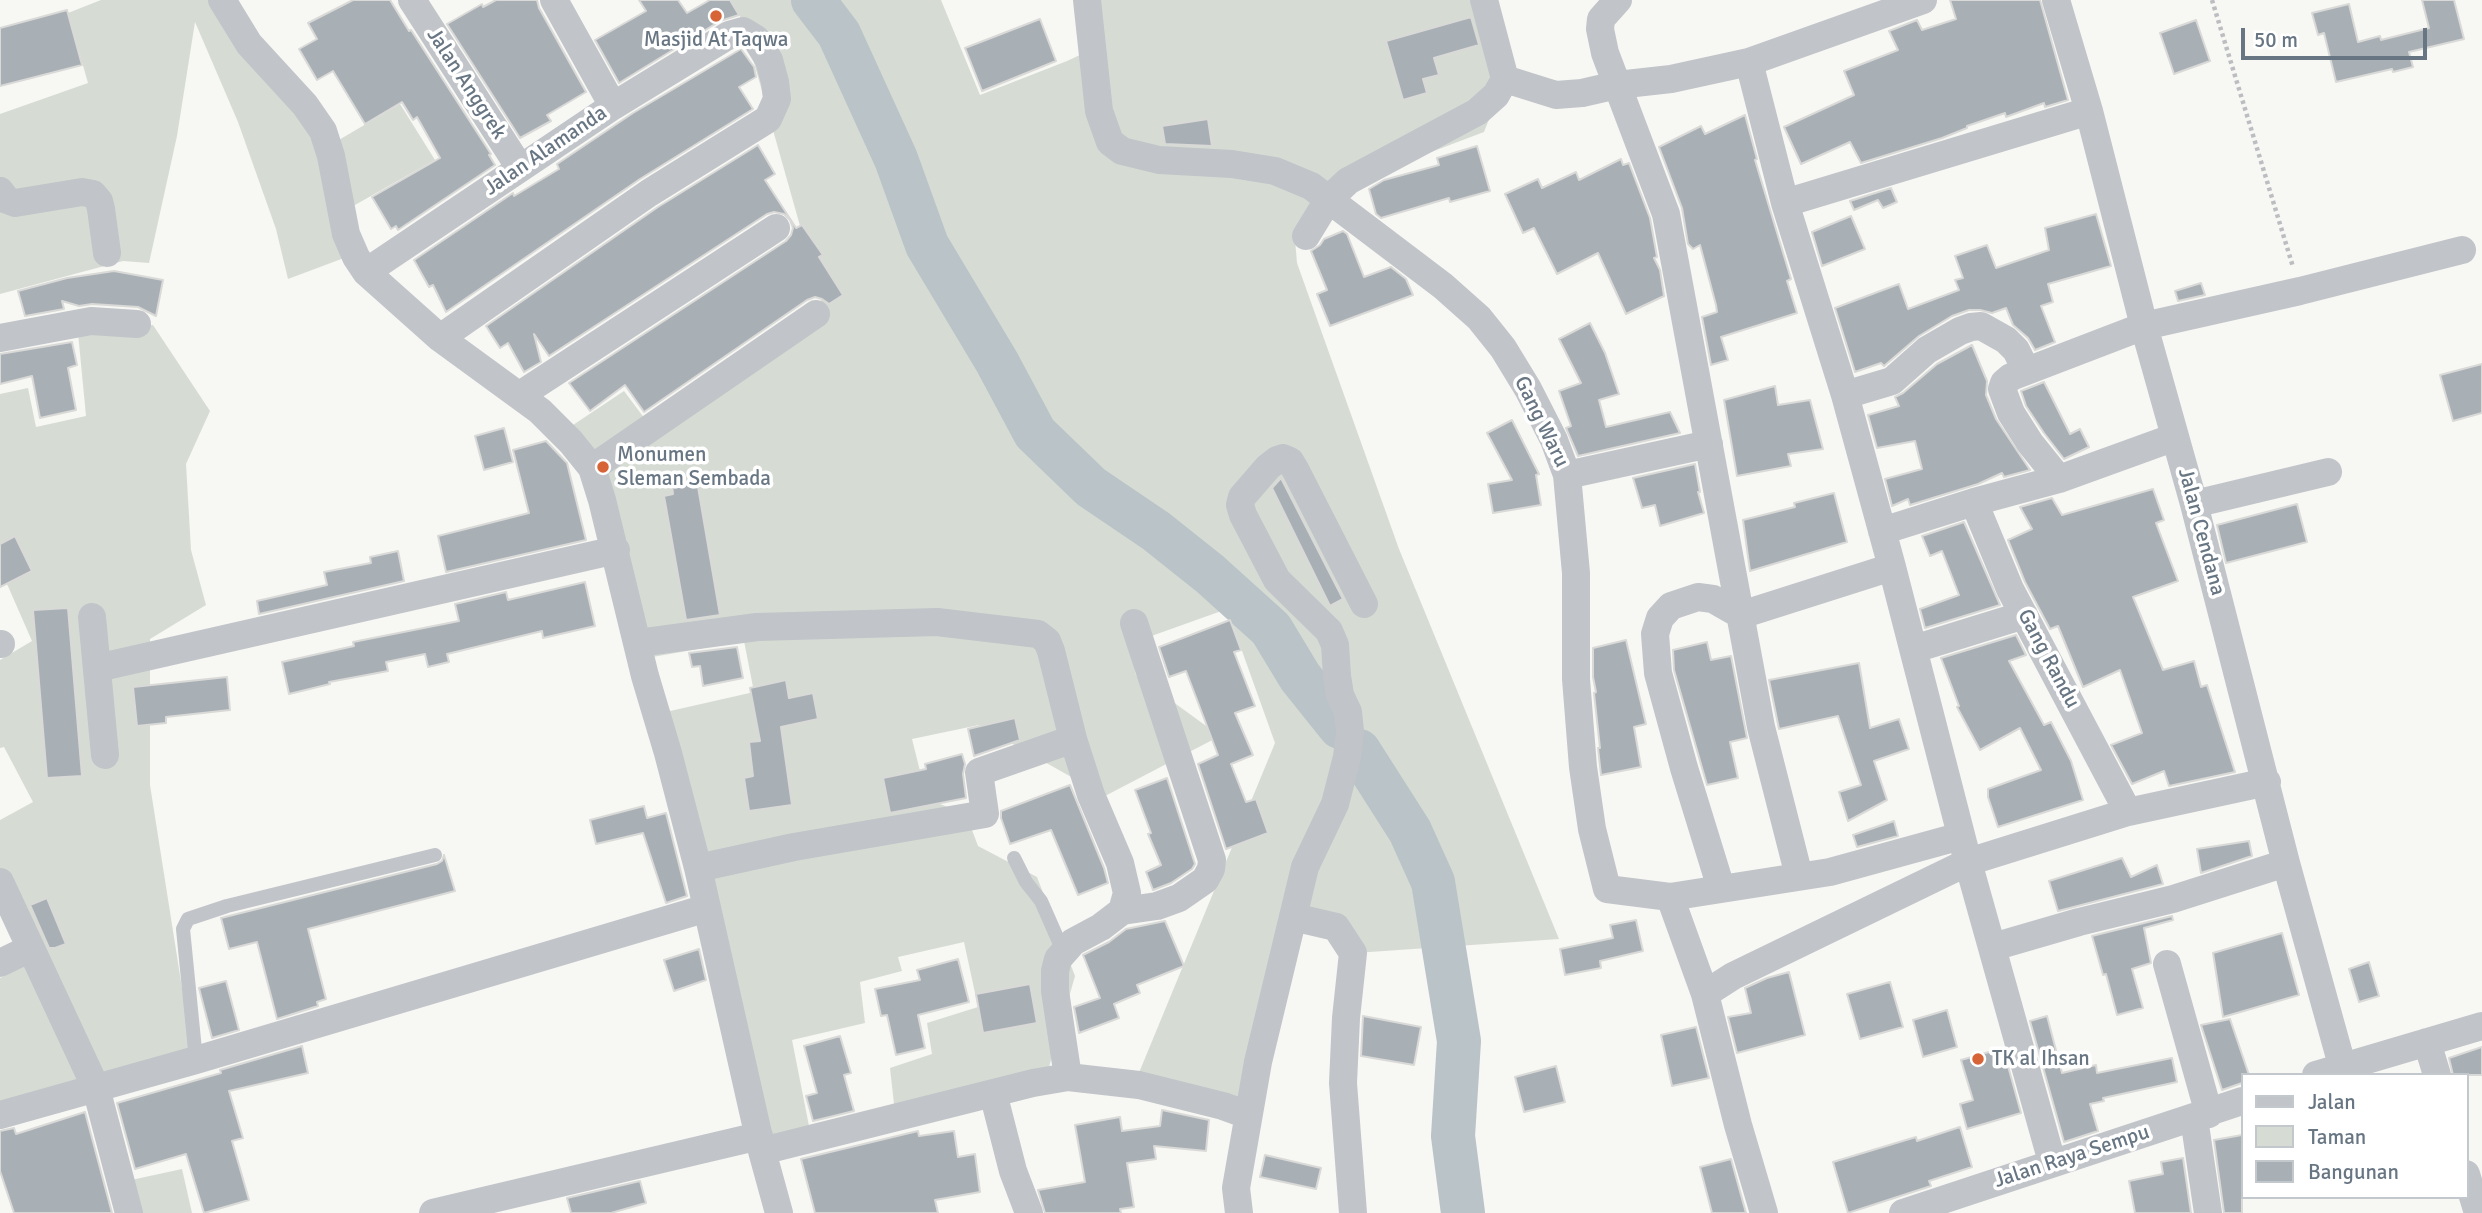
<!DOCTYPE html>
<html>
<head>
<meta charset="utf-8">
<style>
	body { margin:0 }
	#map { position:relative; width:2482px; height:1213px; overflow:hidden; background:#f7f7f4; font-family:Signika,sans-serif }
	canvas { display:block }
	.legend { position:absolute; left:2241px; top:1073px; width:228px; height:126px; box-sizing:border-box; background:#fff; border:2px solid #c3c8cd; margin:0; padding:9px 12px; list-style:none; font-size:21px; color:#687683 }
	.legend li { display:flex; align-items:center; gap:14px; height:35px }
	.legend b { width:35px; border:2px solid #c3c8cd }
	.scale { position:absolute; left:2241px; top:28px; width:186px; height:32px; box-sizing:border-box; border:4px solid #687683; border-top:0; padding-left:9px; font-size:21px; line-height:24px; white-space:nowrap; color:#687683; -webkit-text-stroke:5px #fff; paint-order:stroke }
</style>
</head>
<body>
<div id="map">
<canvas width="2482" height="1213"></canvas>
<ul class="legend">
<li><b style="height:9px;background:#c1c4c8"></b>Jalan</li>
<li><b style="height:19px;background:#d6dcd4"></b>Taman</li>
<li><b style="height:19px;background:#a8afb5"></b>Bangunan</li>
</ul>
<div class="scale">50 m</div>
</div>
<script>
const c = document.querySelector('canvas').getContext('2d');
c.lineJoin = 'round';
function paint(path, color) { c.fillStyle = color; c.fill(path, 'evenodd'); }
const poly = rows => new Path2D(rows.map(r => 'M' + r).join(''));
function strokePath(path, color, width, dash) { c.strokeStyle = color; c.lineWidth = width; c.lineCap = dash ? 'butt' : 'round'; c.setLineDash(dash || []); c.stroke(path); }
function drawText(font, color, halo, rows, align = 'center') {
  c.font = font + ' Signika,sans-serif'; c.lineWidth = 7; c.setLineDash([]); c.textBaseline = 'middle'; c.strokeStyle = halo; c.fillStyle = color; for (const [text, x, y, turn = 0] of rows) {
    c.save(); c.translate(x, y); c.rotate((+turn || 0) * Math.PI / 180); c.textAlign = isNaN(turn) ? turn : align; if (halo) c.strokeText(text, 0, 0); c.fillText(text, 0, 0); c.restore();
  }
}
paint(poly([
	[101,0,226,0,332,144,400,104,435,160,346,210,360,252,288,279,276,229,238,122,195,22,177,136,149,263,123,261,0,294,0,114,88,83,68,13],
	[730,0,941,0,980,95,1067,61,1097,47,1078,0,1484,0,1505,79,1484,132,1331,190,1295,239,1297,263,1399,549,1559,939,1355,953,1288,912,1242,1111,1136,1080,1275,743,1227,609,1129,644,1136,675,1220,736,1105,796,979,725,912,739,927,799,966,814,978,846,1037,877,1075,976,1049,1067,895,1113,890,1068,932,1054,927,1023,978,1007,964,942,898,957,902,971,860,982,865,1023,792,1040,810,1131,763,1141,657,714,754,692,744,641,641,659,567,429,624,391,651,427,822,304,742,20],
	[153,325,210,411,186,464,191,550,206,605,150,639,150,785,193,1058,0,1115,0,978,39,959,0,903,0,820,33,802,4,747,0,748,0,660,32,641,0,568,0,394,28,388,36,427,86,416,78,333],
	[182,1169,192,1213,130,1213,122,1182]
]), '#d6dcd4');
strokePath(poly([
	[813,0,839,34,896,159,927,245,997,362,1035,433,1091,487,1156,531,1210,574,1271,629,1300,677,1340,727],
	[1359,751,1410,831,1433,882,1459,1041,1453,1136,1463,1213]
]), '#bac3c8', 44);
const building = poly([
	[353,0,390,0,409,31,411,30,491,154,489,155,495,165,398,230,396,226,391,229,372,197,440,158,417,117,413,120,402,102,365,124,333,71,317,80,299,49,317,39,308,23,353,0],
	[496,0,537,0,539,8,586,92,547,115,551,121,520,138,447,24,482,4,483,7,496,0],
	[639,0,678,0,687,13,710,0,730,0,739,15,720,21,619,83,595,40,646,11,639,0],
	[1950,0,2040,0,2068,100,2045,107,2044,103,2006,117,2005,113,1967,126,1967,128,1942,138,1861,163,1850,142,1801,164,1784,127,1854,95,1844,71,1898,50,1889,31,1917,20,1922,30,1956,19,1950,0],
	[2422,0,2454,0,2464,39,2409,52,2413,67,2393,72,2392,69,2336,82,2324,33,2318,35,2312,13,2349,4,2358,42,2380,36,2381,40,2429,28,2422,0],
	[67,10,82,65,0,86,0,28,67,10],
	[1471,17,1479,45,1434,58,1439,75,1423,79,1427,93,1403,100,1386,41,1471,17],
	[1040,19,1056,61,982,91,965,48,1040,19],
	[2196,20,2210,61,2174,74,2160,33,2196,20],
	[741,49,754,67,756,77,739,87,753,109,640,179,446,312,433,285,429,287,414,260,513,193,514,196,559,169,557,164,633,113,741,49],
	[1745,115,1757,159,1755,160,1791,279,1787,281,1797,313,1721,337,1728,360,1711,365,1702,317,1717,312,1716,305,1700,245,1693,249,1688,244,1682,208,1659,147,1701,126,1705,134,1745,115],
	[1208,119,1212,146,1165,144,1162,126,1208,119],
	[758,145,775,174,765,180,796,228,802,225,823,255,819,257,843,295,829,304,822,299,815,297,807,300,644,412,625,385,590,411,569,383,786,241,791,235,793,228,790,220,784,214,774,212,767,214,549,356,534,334,541,362,524,372,508,343,500,348,486,326,658,207,758,145],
	[1477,146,1490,191,1450,202,1449,198,1381,218,1376,214,1369,189,1384,180,1439,165,1437,158,1477,146],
	[1621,159,1623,165,1629,163,1650,218,1657,257,1654,258,1660,270,1664,296,1626,314,1598,253,1557,274,1534,228,1523,233,1505,194,1538,179,1542,188,1576,172,1579,180,1621,159],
	[1891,188,1897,202,1883,208,1878,200,1854,210,1850,201,1891,188],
	[2096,214,2111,266,2048,284,2053,302,2041,306,2055,342,2035,350,2028,338,2013,325,2006,308,1992,313,1980,310,1969,310,1952,316,1919,336,1884,366,1881,363,1855,372,1835,308,1899,284,1908,309,1959,290,1955,280,1963,278,1955,256,1987,245,1996,268,2049,250,2045,228,2096,214],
	[1851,216,1865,249,1822,266,1812,232,1851,216],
	[1343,231,1347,234,1364,277,1391,267,1406,279,1413,295,1330,326,1317,294,1327,290,1311,251,1320,245,1324,239,1343,231],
	[114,271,163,280,156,316,138,307,92,304,79,306,62,301,64,309,25,316,18,291,67,278,114,271],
	[2201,283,2205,295,2178,301,2175,291,2201,283],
	[1590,323,1605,353,1619,394,1599,400,1606,427,1670,412,1680,433,1578,456,1566,428,1571,426,1559,391,1581,383,1559,339,1590,323],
	[72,342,77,365,68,368,76,410,40,418,32,376,0,384,0,354,72,342],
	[1972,345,1987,381,1986,395,1996,419,2030,470,2004,477,2002,473,1978,484,1910,505,1908,499,1892,506,1885,479,1922,469,1915,441,1877,448,1868,415,1899,406,1895,397,1903,393,1937,364,1972,345],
	[2482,364,2482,413,2453,421,2440,375,2482,364],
	[2044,382,2070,434,2080,429,2089,447,2064,459,2044,433,2026,406,2021,391,2044,382],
	[1775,386,1778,405,1810,400,1823,449,1788,454,1791,466,1737,476,1724,400,1775,386],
	[1512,420,1539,474,1536,475,1541,505,1493,513,1488,484,1512,480,1487,433,1512,420],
	[504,428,513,462,484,470,475,436,504,428],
	[546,441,567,463,586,540,446,572,438,536,529,513,513,450,546,441],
	[1695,464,1700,492,1698,492,1704,513,1660,526,1655,505,1642,508,1633,478,1695,464],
	[1281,478,1343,599,1330,606,1272,488,1281,478],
	[697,481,720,615,686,620,664,496,673,494,672,486,697,481],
	[2153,489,2164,520,2156,523,2178,581,2133,597,2163,670,2194,661,2201,687,2207,685,2235,772,2169,786,2164,771,2132,784,2111,745,2142,733,2120,670,2083,687,2058,626,2050,629,2025,582,2008,540,2032,529,2020,507,2052,498,2062,515,2153,489],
	[1834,493,1847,542,1750,571,1743,520,1795,507,1794,503,1834,493],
	[2297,504,2307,542,2226,563,2217,525,2297,504],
	[1964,522,2000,605,1925,628,1920,609,1959,595,1942,551,1930,556,1922,536,1964,522],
	[15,536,32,571,0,587,0,544,15,536],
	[398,551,404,581,259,614,257,601,327,585,324,572,371,563,370,557,398,551],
	[585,582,595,626,543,638,542,631,447,654,449,662,428,667,425,654,386,662,388,671,329,682,330,684,289,694,282,662,354,646,353,642,459,621,455,604,506,592,508,600,585,582],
	[68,608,82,776,47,778,33,610,68,608],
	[1230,620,1241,650,1234,652,1255,706,1235,713,1253,755,1231,764,1246,802,1256,799,1268,833,1226,849,1198,764,1218,755,1186,671,1169,677,1159,647,1230,620],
	[2016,635,2026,655,2009,661,2044,725,2051,722,2071,761,2083,800,1998,827,1988,797,1988,789,2041,770,2020,728,1980,750,1957,707,1959,706,1941,658,2016,635],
	[1626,640,1646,724,1634,727,1641,767,1601,775,1598,748,1600,748,1594,693,1596,692,1593,677,1593,648,1626,640],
	[1707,642,1711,660,1731,656,1747,738,1730,742,1738,778,1707,785,1674,670,1673,650,1707,642],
	[737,647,743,678,703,686,700,666,692,667,689,653,737,647],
	[1859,663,1870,728,1899,719,1909,749,1874,761,1887,800,1848,821,1839,792,1861,785,1838,716,1779,729,1769,680,1859,663],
	[227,677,230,710,166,717,166,723,137,726,133,687,227,677],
	[786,680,789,698,813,693,818,719,781,727,792,805,749,811,744,778,753,776,749,742,760,741,750,688,786,680],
	[1015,718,1020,740,974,756,968,729,1015,718],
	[962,754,965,764,963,774,966,798,890,813,883,778,926,769,925,764,962,754],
	[1167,778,1195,864,1192,869,1171,883,1153,890,1146,872,1161,865,1148,834,1151,833,1135,790,1167,778],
	[1070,785,1104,868,1108,883,1078,895,1051,830,1010,844,1001,818,1001,811,1070,785],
	[644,806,647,818,666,813,687,896,666,903,643,833,596,844,590,820,644,806],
	[1894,821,1898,836,1857,847,1853,835,1894,821],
	[2249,841,2252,856,2201,873,2197,849,2249,841],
	[444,855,455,891,308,929,326,999,317,1002,318,1006,277,1019,257,942,229,949,221,918,437,864,442,861,444,855],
	[2122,858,2131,877,2157,865,2163,884,2058,911,2049,881,2122,858],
	[47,898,66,944,55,948,49,948,30,905,47,898],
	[2172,916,2173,920,2144,928,2151,963,2132,969,2143,1008,2117,1015,2106,974,2103,975,2092,936,2172,916],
	[1636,920,1643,951,1600,961,1601,968,1565,975,1560,949,1613,938,1610,925,1636,920],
	[1165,921,1184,966,1137,985,1140,993,1114,1004,1119,1018,1079,1033,1074,1007,1100,998,1083,955,1109,942,1126,929,1165,921],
	[2282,933,2299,995,2223,1017,2213,953,2282,933],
	[699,949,706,980,674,991,664,960,699,949],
	[958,959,969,1002,918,1015,925,1048,896,1055,887,1015,881,1016,875,989,920,980,917,970,958,959],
	[2369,962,2379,996,2359,1002,2349,969,2369,962],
	[1789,972,1805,1035,1737,1053,1728,1017,1751,1013,1745,988,1767,978,1789,972],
	[226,981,239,1030,212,1038,199,988,226,981],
	[1890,982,1903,1027,1860,1039,1847,994,1890,982],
	[1030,984,1037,1023,983,1033,976,994,1030,984],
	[1947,1010,1957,1047,1923,1057,1913,1020,1947,1010],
	[1363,1016,1421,1027,1414,1065,1361,1056,1363,1016],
	[2047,1016,2062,1073,2096,1065,2097,1073,2172,1058,2177,1082,2103,1098,2104,1101,2090,1104,2098,1131,2064,1142,2030,1021,2047,1016],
	[2230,1019,2249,1075,2242,1075,2242,1083,2222,1090,2201,1025,2230,1019],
	[1696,1027,1709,1078,1672,1086,1661,1035,1696,1027],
	[840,1036,851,1073,844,1075,854,1111,813,1121,806,1096,817,1093,804,1046,840,1036],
	[302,1046,308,1073,229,1091,243,1138,232,1141,249,1200,204,1213,186,1154,135,1169,117,1103,221,1073,220,1070,302,1046],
	[2482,1047,2482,1075,2453,1075,2449,1058,2482,1047],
	[2003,1048,2021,1113,1967,1129,1960,1104,1973,1100,1961,1060,2003,1048],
	[1556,1066,1565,1102,1524,1112,1515,1077,1556,1066],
	[1162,1110,1209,1120,1206,1151,1154,1146,1156,1159,1127,1163,1134,1207,1120,1209,1121,1213,1045,1213,1038,1190,1085,1182,1075,1125,1120,1117,1122,1131,1160,1126,1162,1110],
	[85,1112,112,1213,14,1213,0,1171,0,1131,14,1128,16,1134,85,1112],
	[1960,1127,1972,1167,1929,1181,1931,1186,1848,1213,1833,1162,1916,1137,1917,1141,1960,1127],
	[918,1131,919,1136,954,1131,958,1157,975,1154,980,1192,935,1200,938,1213,815,1213,801,1159,918,1131],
	[2242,1135,2242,1213,2224,1213,2214,1140,2242,1135],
	[1265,1155,1321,1168,1316,1189,1260,1177,1265,1155],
	[2183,1158,2191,1213,2135,1213,2129,1181,2163,1174,2161,1162,2183,1158],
	[1731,1159,1746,1213,1712,1213,1700,1167,1731,1159],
	[640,1181,646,1203,611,1213,571,1213,567,1198,640,1181]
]);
paint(building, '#a8afb5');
strokePath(building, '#d9d9d7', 2);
strokePath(poly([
	[2212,0,2293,267]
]), '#bbbdc0', 4.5, [3.5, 3.5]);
strokePath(poly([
	[1014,858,1026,882,1041,901,1063,951],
	[196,1060,183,929,188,919,227,906,435,855]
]), '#c1c4c8', 14);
strokePath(poly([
	[222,0,249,44,305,105,323,131,331,156,346,234,356,257,366,272,440,338,540,411,571,442,592,468,602,500,645,676,668,753,698,868,762,1151,779,1213],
	[412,0,520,168],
	[554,0,613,106],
	[1087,0,1099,111,1110,142,1122,151,1159,160,1232,164,1275,171,1311,186,1443,286,1479,318,1503,348,1528,389,1554,440,1567,475,1576,573,1576,679,1583,767,1592,829,1607,889,1670,897,1830,872,1961,836],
	[1484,0,1505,79,1556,95,1582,93,1617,85,1671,79,1749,62,1923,0],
	[1618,0,1601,19,1600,29,1605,53,1666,214,1761,727,1799,876],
	[2056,0,2089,111,2144,326,2194,504,2286,863,2342,1065],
	[1749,62,1785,203,1845,395,1892,567,1968,862,2052,1162],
	[0,191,7,200,15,203,82,192,93,194,99,201,101,209,107,253],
	[1785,203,2089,111],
	[1306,236,1328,200,1348,181,1477,112,1496,95,1505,79],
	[366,272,613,106,729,35,743,31,756,39,769,60,775,82,777,99,768,119,649,193,440,338],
	[0,338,91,321,137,324],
	[520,395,776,228],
	[1845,395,1892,381,1927,350,1960,331,1971,327,1981,326,2006,340,2016,350,2026,370],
	[592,468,816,314],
	[1567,475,1709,444],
	[2059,479,2030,443,2011,413,2002,389,2004,383,2011,377,2144,326,2300,291,2462,250],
	[1974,502,2010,589,2128,812],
	[2194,504,2328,472],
	[1882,531,1974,502,2059,479,2175,437],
	[92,617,105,755],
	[638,643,757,627,937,622,1038,634,1047,641,1051,651,1073,739],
	[0,644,1,644],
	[1914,649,2024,615],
	[97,668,616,550],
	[698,868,794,847,985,814,979,772,1073,739,1091,795,1120,863,1127,893,1122,911,1101,927,1073,942,1058,959,1055,971,1055,991,1068,1077],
	[0,882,96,1088,129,1213],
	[1721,888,1684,768,1658,673,1655,634,1660,618,1671,606,1698,597,1713,599,1741,615,1892,567],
	[1670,897,1705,994,1738,1125,1764,1213],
	[1122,911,1157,906,1179,898,1205,880,1211,869,1212,860,1134,623],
	[1293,917,1336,927,1353,953,1346,1018,1343,1083,1353,1213],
	[1993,947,2079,922,2173,899,2286,863],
	[0,963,31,948],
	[2167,964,2209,1114],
	[1705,994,1733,976,1968,862,2128,812,2267,782],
	[2427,1042,2437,1075],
	[2316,1075,2482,1026],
	[993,1093,1013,1171,1029,1213],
	[0,1115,196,1060,707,908],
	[2194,1118,2208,1213],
	[762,1151,1033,1083,1068,1077,1139,1085,1223,1106,1248,1115],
	[2466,1174,2478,1213],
	[433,1213,759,1136],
	[1239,1213,1236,1188,1258,1062,1305,867,1335,804,1347,757,1350,731,1348,712,1340,695,1337,676,1335,645,1329,631,1277,580,1243,515,1240,505,1242,497,1268,467,1277,460,1283,458,1290,461,1296,471,1364,604],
	[1903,1213,2242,1101]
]), '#c1c4c8', 28);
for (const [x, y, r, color] of [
	[716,16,7,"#d66436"],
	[603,467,7,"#d66436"],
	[1978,1059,7,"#d66436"]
]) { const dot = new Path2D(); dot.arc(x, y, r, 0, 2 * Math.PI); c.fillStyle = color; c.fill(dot); strokePath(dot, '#fff', 2.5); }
drawText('21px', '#687683', '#fff', [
	["Masjid At Taqwa",716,40,"center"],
	["Monumen",617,455],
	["Sleman Sembada",617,479],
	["TK al Ihsan",1992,1059]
], 'left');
drawText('21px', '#687683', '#fff', [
	["Jalan Anggrek",466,84,57],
	["Jalan Alamanda",546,151,-34],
	["Gang Waru",1541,422,64],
	["Jalan Cendana",2201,532,75],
	["Gang Randu",2048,659,62],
	["Jalan Raya Sempu",2072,1157,-18]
]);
</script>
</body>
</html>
